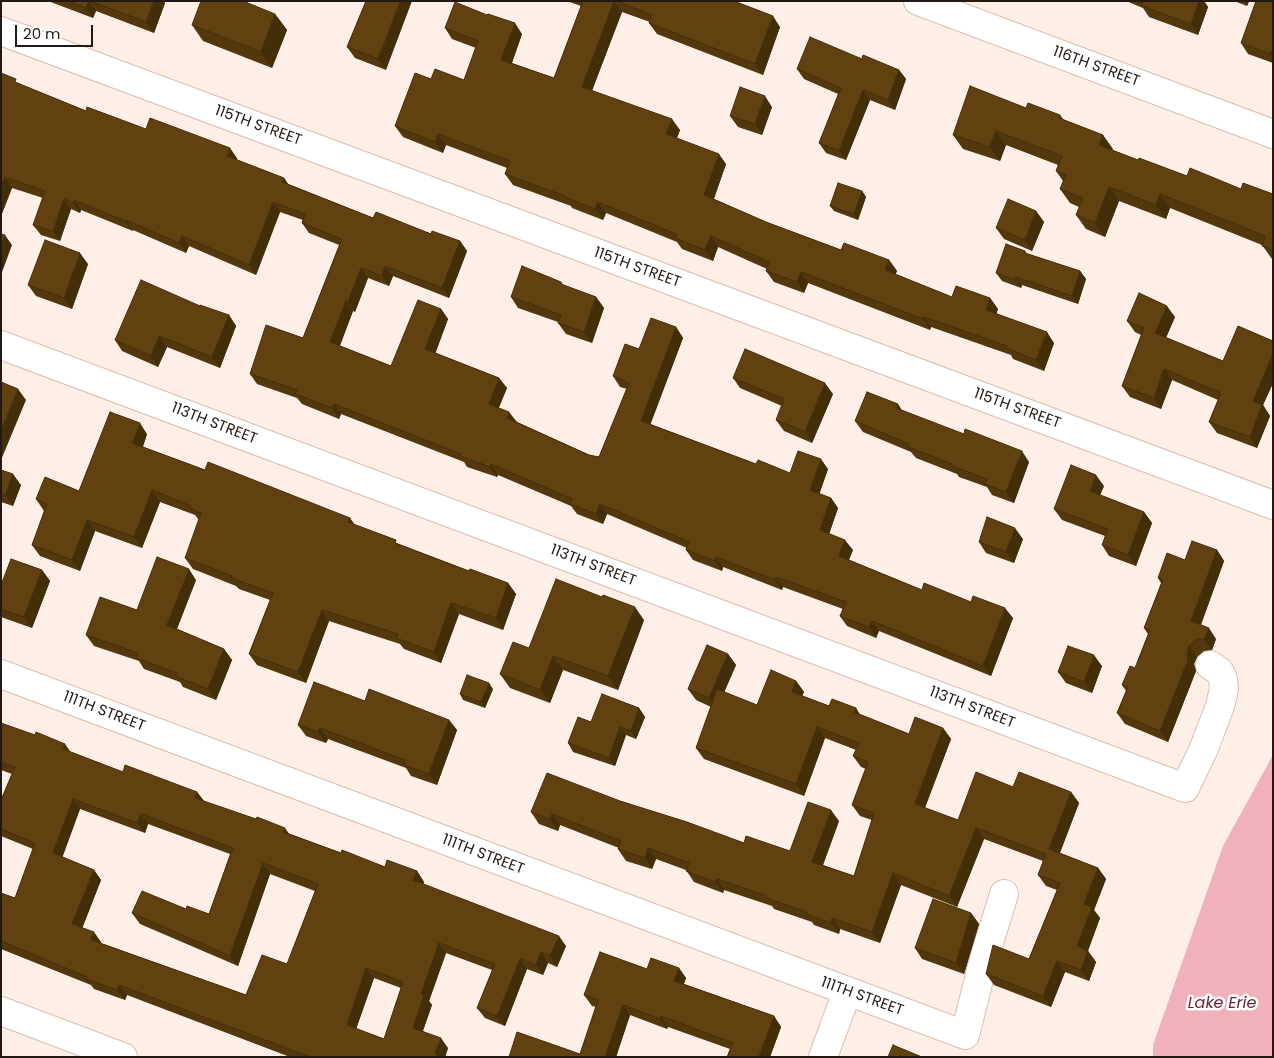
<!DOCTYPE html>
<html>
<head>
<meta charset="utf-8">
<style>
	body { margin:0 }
	#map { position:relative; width:1274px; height:1058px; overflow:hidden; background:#ffefe6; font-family:Poppins,sans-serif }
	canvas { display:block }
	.frame { position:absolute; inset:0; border:2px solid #221914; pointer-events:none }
	.scale { position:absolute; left:15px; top:25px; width:78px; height:22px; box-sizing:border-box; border:2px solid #221914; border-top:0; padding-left:6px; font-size:15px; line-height:18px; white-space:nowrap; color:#221914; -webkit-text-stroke:4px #fff; paint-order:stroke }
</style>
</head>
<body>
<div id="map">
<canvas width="1274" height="1058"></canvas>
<div class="frame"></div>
<div class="scale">20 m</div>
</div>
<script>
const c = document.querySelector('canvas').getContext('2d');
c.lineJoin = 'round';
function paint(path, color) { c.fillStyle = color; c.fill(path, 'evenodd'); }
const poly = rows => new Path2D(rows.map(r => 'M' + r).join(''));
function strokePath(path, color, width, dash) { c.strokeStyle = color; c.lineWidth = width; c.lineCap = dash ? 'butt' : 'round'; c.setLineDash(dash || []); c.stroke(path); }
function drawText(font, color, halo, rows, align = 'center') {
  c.font = font + ' Poppins,sans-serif'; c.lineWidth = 5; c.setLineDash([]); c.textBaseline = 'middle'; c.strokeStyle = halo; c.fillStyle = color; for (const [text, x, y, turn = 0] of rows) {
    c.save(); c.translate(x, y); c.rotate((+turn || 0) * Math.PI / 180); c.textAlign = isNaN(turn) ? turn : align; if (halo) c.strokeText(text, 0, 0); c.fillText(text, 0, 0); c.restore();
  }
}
paint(poly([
	[1273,755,1273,1057,1153,1057,1153,1045,1223,846]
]), '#f0b0bc');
const minor = poly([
	[918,1,1273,134],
	[1,31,1273,505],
	[1,345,1185,788,1204,748,1220,706,1224,689,1223,679,1219,671,1210,665],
	[1,674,965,1035,984,959,1004,894],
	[1,1011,123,1057],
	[823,1057,847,992]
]);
strokePath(minor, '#d9c0b2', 30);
strokePath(minor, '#fff', 28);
paint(poly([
	[48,1,164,1,165,3,154,33,96,11,93,18],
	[366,1,386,70,355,58,347,47],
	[567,1,734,1,780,27,763,75,657,34,649,23,650,22,622,12,592,91,680,130,677,138,726,164,714,199,766,222,841,250,889,260,897,271,895,274,952,297,990,298,998,309,996,313,1054,343,1044,371,1013,359,1011,355,931,327,930,330,808,283,804,293,774,282,766,271,767,269,718,247,713,261,682,249,677,242,606,213,603,220,572,208,571,206,513,185,505,174,507,168,446,145,443,153,403,137,395,126,431,79,464,80,476,48,452,39,445,28,522,34,512,63,554,78,581,6],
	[1126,1,1204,1,1208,7,1198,35,1149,17,1143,8],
	[1234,1,1249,1,1247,6],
	[1273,1,1273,63,1248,54,1241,43],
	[275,14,287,30,272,68,203,41,192,25],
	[862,59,899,70,906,79,895,110,870,100,846,160,826,153,819,143,838,94,804,79,797,69],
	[1,73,19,84,86,111,146,129,237,158,237,160,284,178,288,184,373,218,460,241,467,251,449,298,393,276,389,286,368,278,355,312,353,311,340,346,391,366,441,309,448,319,435,353,499,378,507,388,498,408,517,422,589,455,599,457,627,389,620,387,613,376,639,349,676,327,683,338,650,424,756,464,790,473,828,469,819,494,831,498,838,508,829,534,853,550,849,560,922,590,1013,618,991,676,879,631,876,638,847,626,840,616,843,609,783,587,782,590,723,567,722,571,693,560,686,550,687,548,607,514,603,524,577,514,571,506,498,475,497,477,467,467,464,462,341,414,339,419,302,404,297,398,257,384,250,374,303,338,339,245,309,233,302,223,303,220,280,212,256,275,189,246,186,253,133,230,133,231,81,210,80,213,71,209,60,241,41,235,33,225,43,198,12,188,1,216],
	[772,107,762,135,738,127,730,116],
	[1026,108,1060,115,1064,120,1103,135,1112,150,1138,160,1187,176,1241,189,1273,194,1273,260,1272,259,1262,245,1170,208,1166,219,1119,201,1105,237,1086,229,1076,215,1079,207,1070,203,1060,189,1063,181,1056,171,1058,165,1006,145,1000,161,963,149,953,135],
	[862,191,866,197,858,220,834,211,830,206],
	[1036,211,1044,222,1032,251,1004,239,996,228],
	[1025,251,1027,254,1080,271,1086,279,1078,304,1022,285,1021,288,1002,281,996,273],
	[88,264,72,309,36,296,28,285],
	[561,282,564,286,596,297,604,308,592,343,566,334,558,323,558,322,518,308,511,297],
	[200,306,229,315,236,326,220,368,167,347,158,367,122,351,115,340],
	[1175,317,1166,338,1223,361,1273,341,1273,383,1263,405,1270,416,1257,448,1217,433,1209,422,1218,400,1172,380,1161,409,1130,397,1122,386,1141,335,1135,332,1127,321],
	[733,378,833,394,812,443,784,431,776,420,782,406,740,388],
	[902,410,1029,462,1014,503,992,495,987,487,959,477,957,474,916,458,911,452,863,432,855,421],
	[147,434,143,447,205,470,350,518,354,525,399,544,469,571,508,583,516,594,503,630,459,614,441,663,404,649,400,644,329,621,306,683,257,665,249,654,270,600,239,589,236,586,193,569,185,558,199,520,195,515,160,502,142,548,95,531,80,571,40,556,32,545,44,511,36,499,79,491],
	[1,470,21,485,13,506,1,502],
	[1104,486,1100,495,1144,512,1152,523,1136,566,1109,556,1102,545,1105,536,1062,520,1054,509],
	[1023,539,1014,563,986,553,979,542],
	[1217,550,1224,561,1201,625,1216,639,1212,650,1204,651,1197,657,1194,664,1196,671,1168,742,1125,724,1117,713,1126,691,1122,685,1135,668,1148,634,1144,628,1161,583,1158,578,1185,560],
	[42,570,50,581,32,628,1,617,1,585],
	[196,580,177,629,224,649,232,660,216,700,183,687,180,682,144,669,139,661,94,646,86,635],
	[602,597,644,620,618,690,563,670,550,703,510,688,500,674,529,648],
	[728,654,736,665,724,692,757,705,796,681,804,692,802,696,829,706,856,708,860,715,909,734,943,728,951,739,925,808,958,820,1013,787,1071,792,1079,803,1060,853,1098,868,1106,879,1094,910,1100,918,1088,951,1096,962,1089,981,1065,972,1051,1007,994,985,986,974,1029,959,1057,890,1046,886,1038,875,1043,861,984,839,957,907,901,885,880,943,840,929,839,934,814,925,812,922,774,909,772,906,724,890,723,893,694,882,686,870,656,859,652,869,626,861,618,849,619,848,560,825,558,831,539,824,531,812,620,801,744,843,790,851,839,821,823,865,854,876,872,820,860,816,852,805,866,769,861,767,853,756,856,750,825,738,804,796,704,759,696,748,711,707,696,700,688,689],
	[1102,666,1092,693,1066,683,1058,672],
	[493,689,485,708,463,700,460,694],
	[365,701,449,720,457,730,437,785,411,776,406,768,328,739,326,743,306,736,298,725],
	[639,708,645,717,636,739,626,735,615,766,573,752,568,743,591,722],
	[1,723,71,752,123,772,197,792,203,801,341,853,385,867,417,871,424,882,423,884,566,946,557,967,548,963,543,975,527,969,505,1026,485,1018,477,1008,492,970,446,953,429,1001,432,1005,423,1031,448,1048,445,1057,290,1057,127,995,125,1000,94,989,91,985,1,949,1,893,15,898,33,849,1,836,1,800,12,774,1,770],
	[80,809,145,833,148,824,230,854,209,914,186,909,132,913,140,924,238,966,270,874,315,891,287,964,246,995,101,943,101,942,82,928,101,880,94,870,62,857],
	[374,978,401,988,384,1039,356,1029],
	[971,913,979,924,964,974,922,959,915,948],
	[679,968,686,978,684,984,774,1016,781,1027,770,1057,727,1057,730,1049,668,1027,667,1029,630,1015,616,1057,509,1057,580,1054,596,1007,592,1006,584,995,647,969]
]), '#53380d');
paint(poly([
	[89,1,96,11,93,18,86,8],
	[154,1,164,1,165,3,154,33,146,22],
	[400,1,412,1,386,70,378,59],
	[614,1,622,12,589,98,582,87],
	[1199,1,1204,1,1208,7,1198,35,1191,24],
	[1244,1,1249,1,1247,6],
	[275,14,287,30,272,68,261,52],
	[773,16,780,27,763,75,755,64],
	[515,23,522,34,509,71,501,60],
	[1271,51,1273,54,1273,58,1270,54],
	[899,70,906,79,895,110,888,100],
	[863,90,870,100,846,160,839,151],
	[765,96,772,107,762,135,755,124],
	[672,119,680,130,674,145,666,134],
	[996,131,1006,145,1000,161,990,147],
	[438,134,446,145,443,153,435,142],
	[1103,135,1113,149,1109,159,1099,145],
	[230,148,237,158,234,166,227,156],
	[719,154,726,164,711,206,704,195],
	[5,177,12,188,1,216,1,186],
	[284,178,291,188,282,182],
	[1109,187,1119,201,1105,237,1095,223],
	[862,191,866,197,858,220,854,214],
	[1160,194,1170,208,1166,219,1156,205],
	[64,199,71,209,60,241,53,231],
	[74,200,81,210,80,213,73,203],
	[273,202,280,212,256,275,249,265],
	[598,202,606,213,603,220,595,209],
	[1036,211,1044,222,1032,251,1025,240],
	[126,220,133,230,133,231,125,221],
	[5,235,12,245,1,275,1,245],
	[182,236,189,246,186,253,179,243],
	[711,236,718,247,713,261,705,250],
	[460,241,467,251,449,298,442,288],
	[80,253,88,264,72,309,64,298],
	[889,260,897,271,893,281,885,270],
	[385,266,393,276,389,286,382,276],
	[361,268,368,278,355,312,348,302],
	[1080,271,1086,279,1078,304,1072,296],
	[801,272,808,283,804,293,797,282],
	[1016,277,1022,285,1021,288,1015,280],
	[596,297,604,308,592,343,584,332],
	[990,298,998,309,994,321,986,310],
	[346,301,353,311,337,352,330,342],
	[1167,306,1175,317,1163,344,1155,333],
	[441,309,448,319,433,360,425,349],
	[229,315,236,326,220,368,212,357],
	[924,317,931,327,930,330,923,319],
	[676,327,683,338,648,431,641,421],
	[1047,332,1054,343,1044,371,1036,360],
	[159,336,167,347,158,367,151,356],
	[1273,354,1273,383,1263,405,1270,416,1257,448,1250,437,1253,401],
	[1164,369,1172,380,1161,409,1154,398],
	[499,378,507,388,496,415,489,404],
	[825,383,833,394,812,443,805,432],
	[18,389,26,400,1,460,1,430],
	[334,404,341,414,339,419,332,408],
	[898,404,905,415,896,408],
	[509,412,517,422,507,418],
	[140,423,147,434,140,454,132,443],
	[1022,451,1029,462,1014,503,1006,492],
	[821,459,828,469,817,501,810,490],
	[491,464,498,475,497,477,490,467],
	[13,474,21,485,13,506,5,495],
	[1096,475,1104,486,1097,502,1090,491],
	[152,490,160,502,142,548,134,537],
	[831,498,838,508,827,540,820,530],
	[600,504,607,514,603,524,596,514],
	[1144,512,1152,523,1136,566,1128,555],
	[350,518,358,529,348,522],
	[87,520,95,531,80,571,72,560],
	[1015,528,1023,539,1014,563,1006,552],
	[845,540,853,550,846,566,839,556],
	[1217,550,1224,561,1198,632,1191,621],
	[716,557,723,567,722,571,715,561],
	[189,569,196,580,174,636,167,625],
	[42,570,50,581,32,628,24,617],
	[776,577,783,587,782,590,775,580],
	[508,583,516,594,503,630,496,618],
	[451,603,459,614,441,663,434,652],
	[635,607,644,620,618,690,608,676],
	[1005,608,1013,618,991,676,983,666],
	[322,610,329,621,306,683,298,672],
	[872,621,879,631,876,638,869,627],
	[1209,628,1216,639,1212,650,1204,639],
	[1189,646,1197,657,1194,664,1196,671,1168,742,1160,731],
	[224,649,232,660,216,700,208,689],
	[728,654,736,665,717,709,709,698],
	[1094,655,1102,666,1092,693,1084,682],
	[553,656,563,670,550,703,540,690],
	[796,681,804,692,799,703,792,692],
	[489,683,493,689,485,708,481,702],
	[639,708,645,717,636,739,631,731],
	[856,708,863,720,854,712],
	[449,720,457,730,437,785,429,774],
	[620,727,626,735,615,766,609,758],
	[817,727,825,738,804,796,796,784],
	[320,728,328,739,326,743,318,732],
	[943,728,951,739,922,815,915,804],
	[65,744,72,754,63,749],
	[197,792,205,802,195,798],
	[1071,792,1079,803,1057,860,1049,849],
	[73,799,80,809,60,864,53,853],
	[831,810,839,821,820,873,812,862],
	[141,814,148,824,145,833,137,823],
	[552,814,560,825,558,831,550,819],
	[285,828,292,838,283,832],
	[976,828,984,839,957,907,949,896],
	[648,848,656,859,652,869,645,858],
	[263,863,270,874,238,966,230,956],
	[1098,868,1106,879,1094,910,1100,918,1085,958,1077,946,1084,904],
	[94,870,101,880,80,934,72,924],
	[417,871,424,882,421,890,413,880],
	[893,873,901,885,880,943,872,932],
	[717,879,724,890,723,893,715,882],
	[971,913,979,924,964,974,956,963],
	[832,918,840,929,839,934,831,923],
	[94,932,101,942,98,950,91,940],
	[559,936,566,946,557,967,550,956],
	[439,943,446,953,429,1001,432,1005,420,1038,413,1028,421,994],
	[1088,951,1096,962,1089,981,1081,970],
	[541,952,548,963,543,975,536,965],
	[520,959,527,969,505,1026,497,1016],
	[1057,961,1065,972,1051,1007,1043,996],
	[366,968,374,978,354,1035,347,1025],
	[679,968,686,978,681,991,674,981],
	[119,985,127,995,125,1000,117,990],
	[623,1005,630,1015,616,1057,605,1057],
	[661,1016,668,1027,667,1029,660,1019],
	[774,1016,781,1027,770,1057,759,1057],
	[441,1038,448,1048,445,1057,437,1057,435,1054]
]), '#442e0a');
const building = poly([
	[69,1,89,1,86,8,69,1],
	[90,1,154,1,146,22,90,1],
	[201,1,243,1,275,14,261,52,192,25,201,1],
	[366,1,400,1,378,59,347,47,366,1],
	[583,1,614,1,582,87,672,119,666,134,719,154,704,195,766,222,841,250,844,243,889,260,885,270,952,297,956,286,990,298,986,310,1047,332,1036,360,1006,348,1007,346,924,317,923,319,801,272,797,282,766,271,769,262,711,236,705,250,675,238,676,234,598,202,595,209,565,197,565,196,505,174,510,161,438,134,435,142,395,126,415,73,431,79,435,69,464,80,478,41,445,28,455,2,487,15,488,14,515,23,501,60,554,78,583,1],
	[616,1,734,1,773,16,755,64,649,23,652,15,616,1],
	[1143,1,1199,1,1191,24,1142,6,1143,1],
	[1256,1,1273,1,1273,52,1271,51,1270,54,1241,43,1256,1],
	[810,37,862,59,863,55,899,70,888,100,863,90,839,151,819,143,841,88,797,69,810,37],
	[1,73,16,79,15,82,86,111,87,107,146,129,150,118,230,148,227,156,284,178,282,182,373,218,376,212,431,234,432,231,460,241,442,288,385,266,382,276,361,268,348,302,346,301,330,342,391,366,418,300,441,309,425,349,499,378,489,404,509,412,507,418,589,455,599,457,629,383,613,376,625,344,639,349,651,318,676,327,641,421,756,464,758,460,790,473,798,451,821,459,810,490,831,498,820,530,845,540,839,556,922,590,924,583,971,602,973,596,1005,608,983,666,872,621,869,627,840,616,846,602,776,577,775,580,716,557,715,561,686,550,689,542,600,504,596,514,570,504,572,499,491,464,490,467,460,456,461,454,334,404,332,408,295,394,297,390,250,374,266,325,303,338,342,239,302,223,305,214,273,202,249,265,182,236,179,243,126,220,125,221,74,200,73,203,64,199,53,231,33,225,45,191,5,177,1,186,1,73],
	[970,86,1026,108,1028,103,1060,115,1059,118,1103,135,1099,145,1138,160,1139,158,1187,176,1190,168,1241,189,1243,183,1273,194,1273,250,1262,246,1265,236,1160,194,1156,205,1109,187,1095,223,1076,215,1083,198,1060,189,1066,175,1056,171,1062,156,996,131,990,147,953,135,970,86],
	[740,87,765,96,755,124,730,116,740,87],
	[838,183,862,191,854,214,830,206,838,183],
	[1008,199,1036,211,1025,240,996,228,1008,199],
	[1,234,5,235,1,245,1,234],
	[45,240,80,253,64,298,28,285,45,240],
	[1006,244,1025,251,1025,253,1080,271,1072,296,1016,277,1015,280,996,273,1006,244],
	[522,266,561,282,561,284,596,297,584,332,558,323,561,315,511,297,522,266],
	[141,280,200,306,200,305,229,315,212,357,159,336,151,356,115,340,141,280],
	[1139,293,1167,306,1155,333,1223,361,1238,326,1273,341,1273,354,1253,401,1262,405,1250,437,1209,422,1221,393,1164,369,1154,398,1122,386,1144,328,1127,321,1139,293],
	[745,349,825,383,805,432,776,420,784,399,733,378,745,349],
	[1,382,18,389,1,430,1,382],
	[867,392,898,404,896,408,964,434,965,429,1022,451,1006,492,984,484,987,479,952,466,952,464,908,447,909,444,855,421,867,392],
	[110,412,140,423,132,443,205,470,208,462,350,518,348,522,396,540,395,543,469,571,470,569,508,583,496,618,451,603,434,652,396,638,398,634,322,610,298,672,249,654,273,593,231,578,232,576,185,558,201,513,190,508,191,506,152,490,134,537,87,520,72,560,32,545,47,504,36,499,45,477,79,491,110,412],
	[1071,465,1096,475,1090,491,1144,512,1128,555,1102,545,1108,529,1054,509,1071,465],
	[1,470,13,474,5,495,1,493,1,470],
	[987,517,1015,528,1006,552,979,542,987,517],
	[1192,541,1217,550,1191,621,1209,628,1204,639,1196,640,1189,646,1187,653,1188,660,1160,731,1117,713,1128,687,1122,685,1130,666,1135,668,1150,630,1144,628,1163,580,1158,578,1167,553,1185,560,1192,541],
	[157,557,189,569,167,625,224,649,208,689,175,676,177,673,136,658,138,653,86,635,100,597,137,610,157,557],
	[11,559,42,570,24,617,1,609,1,585,11,559],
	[556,579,602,597,603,595,635,607,608,676,553,656,540,690,500,674,513,642,529,648,556,579],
	[707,645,728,654,709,698,688,689,707,645],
	[1068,646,1094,655,1084,682,1058,672,1068,646],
	[771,670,796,681,792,692,829,706,832,699,856,708,854,712,909,734,915,717,943,728,915,804,958,820,976,772,1013,787,1019,772,1071,792,1049,849,1098,868,1084,904,1092,907,1077,946,1088,951,1081,970,1057,961,1043,996,986,974,993,945,1029,959,1060,883,1038,875,1046,854,976,828,949,896,893,873,872,932,832,918,831,923,806,914,807,912,766,898,767,896,717,879,715,882,686,871,689,863,648,848,645,858,618,849,621,841,552,814,550,819,531,812,547,773,620,801,687,822,744,843,746,836,790,851,808,802,831,810,812,862,854,876,874,813,852,805,868,762,853,756,859,743,817,727,796,784,696,748,717,689,757,705,771,670],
	[467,675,489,683,481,702,460,694,467,675],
	[314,682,365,701,369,689,449,720,429,774,404,765,405,760,320,728,318,732,298,725,314,682],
	[602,694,639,708,631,731,620,727,609,758,568,743,578,717,591,722,602,694],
	[1,723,35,735,36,732,65,744,63,749,123,772,125,765,197,792,195,798,256,819,257,817,285,828,283,832,341,853,342,850,385,867,387,860,417,871,413,880,559,936,550,956,541,952,536,965,520,959,497,1016,477,1008,495,964,439,943,421,994,424,995,413,1028,441,1038,435,1054,442,1057,310,1057,119,985,117,990,86,979,87,977,1,941,1,893,15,898,35,843,1,829,1,800,15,767,1,762,1,723],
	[73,799,137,823,141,814,233,848,209,914,187,906,186,909,142,891,132,913,230,956,263,863,318,884,287,964,262,955,246,995,91,940,94,932,72,924,94,870,53,853,73,799],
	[366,968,403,982,384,1039,347,1025,366,968],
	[933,899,971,913,956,963,915,948,933,899],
	[600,952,647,969,651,958,679,968,674,981,774,1016,759,1057,727,1057,733,1043,661,1016,660,1019,623,1005,605,1057,509,1057,517,1032,580,1054,598,1000,584,995,600,952],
	[893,1045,922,1057,888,1057,893,1045]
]);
paint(building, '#61410f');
strokePath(building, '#442e0a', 1);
drawText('15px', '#221914', '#fff', [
	["116TH STREET",1096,67,20],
	["115TH STREET",258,126,20],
	["115TH STREET",637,268,20],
	["115TH STREET",1017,409,20],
	["113TH STREET",214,424,21],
	["113TH STREET",593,566,21],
	["113TH STREET",972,708,21],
	["111TH STREET",104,712,21],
	["111TH STREET",483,855,21],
	["111TH STREET",862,997,20]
]);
drawText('italic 16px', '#691f34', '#fff', [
	["Lake Erie",1222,1004]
]);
</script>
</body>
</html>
